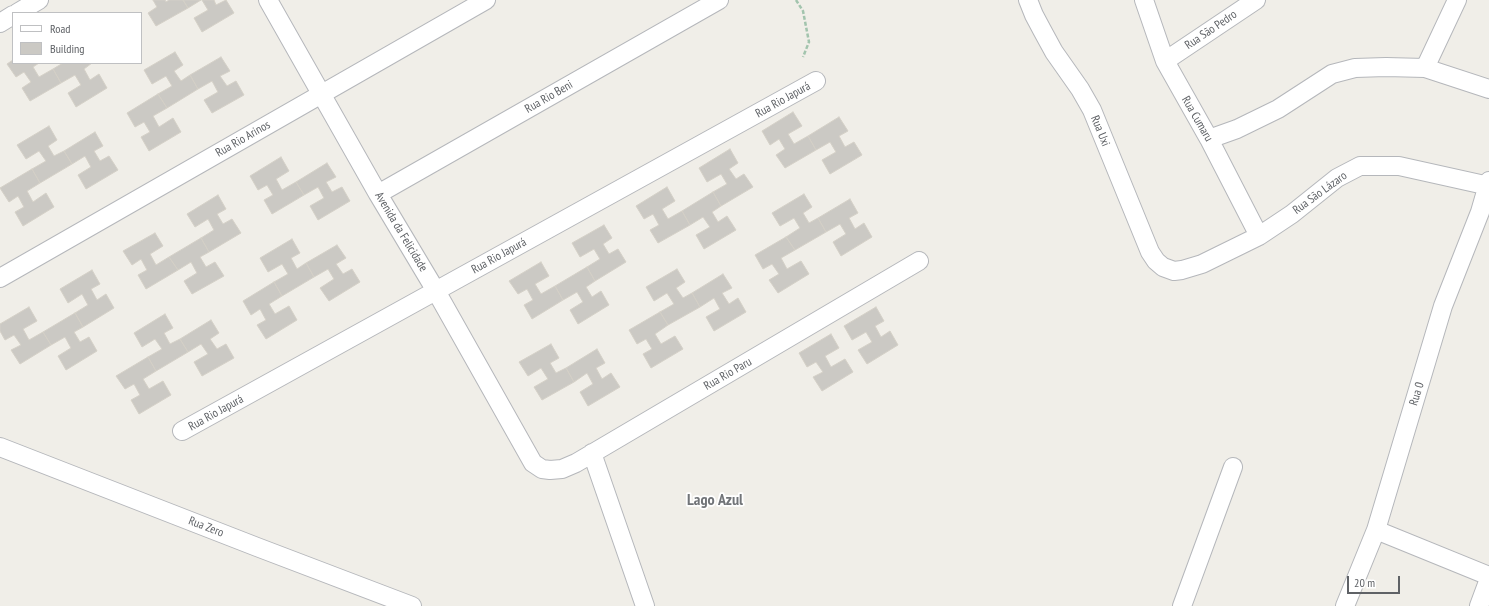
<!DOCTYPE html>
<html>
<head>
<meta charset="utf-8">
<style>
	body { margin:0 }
	#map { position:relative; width:1489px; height:606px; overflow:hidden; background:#f0eee8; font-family:"PT Sans Narrow",sans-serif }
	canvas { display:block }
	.legend { position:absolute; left:12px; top:12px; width:130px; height:52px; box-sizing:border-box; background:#fff; border:1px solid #bfc0c2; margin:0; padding:5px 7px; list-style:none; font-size:12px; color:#5f6266 }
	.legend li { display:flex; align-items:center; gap:8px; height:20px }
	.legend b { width:20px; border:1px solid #bfc0c2 }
	.scale { position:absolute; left:1347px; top:576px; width:53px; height:18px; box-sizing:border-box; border:2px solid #5f6266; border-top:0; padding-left:5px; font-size:12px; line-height:14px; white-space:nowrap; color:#5f6266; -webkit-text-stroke:3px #fff; paint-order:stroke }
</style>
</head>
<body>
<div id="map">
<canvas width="1489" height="606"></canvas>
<ul class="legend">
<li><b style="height:5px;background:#fff"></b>Road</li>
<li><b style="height:11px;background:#cbc9c4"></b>Building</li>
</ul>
<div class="scale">20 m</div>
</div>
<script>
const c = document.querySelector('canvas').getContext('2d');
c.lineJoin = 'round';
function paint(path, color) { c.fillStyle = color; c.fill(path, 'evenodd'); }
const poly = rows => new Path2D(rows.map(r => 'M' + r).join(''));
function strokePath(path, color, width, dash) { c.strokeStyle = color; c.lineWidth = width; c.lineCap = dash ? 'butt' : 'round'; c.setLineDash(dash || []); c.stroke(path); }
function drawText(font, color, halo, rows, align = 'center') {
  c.font = font + ' "PT Sans Narrow",sans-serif'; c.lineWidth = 3.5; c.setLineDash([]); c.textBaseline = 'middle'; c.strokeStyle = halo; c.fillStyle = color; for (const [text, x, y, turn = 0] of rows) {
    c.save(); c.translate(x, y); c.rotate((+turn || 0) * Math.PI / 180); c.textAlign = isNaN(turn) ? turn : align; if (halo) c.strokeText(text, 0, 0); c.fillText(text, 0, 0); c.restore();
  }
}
const building = poly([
	[153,0,165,0,166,2,169,0,183,0,188,8,156,26,148,13,157,7,153,0],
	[183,0,201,0,188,8,183,0],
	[202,0,214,0,216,5,226,0,234,13,202,32,194,18,208,10,202,0],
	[175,52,183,65,174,71,181,81,190,75,198,89,167,108,158,94,172,86,166,76,152,84,144,70,175,52],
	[221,57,230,71,220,76,227,86,236,81,244,95,212,113,204,100,218,92,212,81,198,89,190,75,221,57],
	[13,60,13,63,39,63,33,67,39,77,53,69,61,83,30,101,22,88,31,82,24,72,16,77,7,64,13,60],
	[63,63,92,63,84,69,90,80,99,74,107,88,76,107,68,93,81,85,75,75,61,83,53,69,63,63],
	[158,94,167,108,153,116,159,127,173,118,181,132,149,151,141,137,150,132,144,122,135,127,127,113,158,94],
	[793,112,802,126,788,134,794,144,808,136,816,150,785,168,776,155,785,149,779,139,770,145,762,131,793,112],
	[839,117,848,131,839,136,845,147,854,142,862,155,830,174,822,160,836,152,830,142,816,150,808,136,839,117],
	[49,126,57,140,48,146,54,156,64,151,72,164,40,183,32,169,46,161,39,151,26,159,17,145,49,126],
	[95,132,103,146,94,151,100,161,109,156,118,170,86,189,78,175,91,167,85,156,72,164,64,151,95,132],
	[730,149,738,163,729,169,736,179,744,174,753,187,721,206,713,192,727,184,721,174,707,182,699,168,730,149],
	[281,157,289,171,276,179,282,190,296,182,304,195,272,214,264,200,273,195,267,185,258,190,250,176,281,157],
	[327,163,336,177,326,182,332,192,342,187,350,201,318,220,310,206,324,198,318,187,304,195,296,182,327,163],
	[32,169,40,183,27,191,33,202,46,193,54,207,23,226,15,212,24,207,18,196,9,202,0,188,32,169],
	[667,187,675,201,662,209,668,219,682,211,690,225,658,243,650,230,659,225,653,214,644,219,636,206,667,187],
	[713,192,721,206,712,212,718,222,727,216,736,230,704,249,696,235,710,227,703,217,690,225,682,211,713,192],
	[804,194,812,207,803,213,809,223,818,218,826,232,795,250,786,237,800,228,794,218,780,226,772,213,804,194],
	[218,195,226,209,217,214,223,224,232,219,241,233,209,252,201,238,214,230,208,219,195,227,187,214,218,195],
	[850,199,858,213,849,218,855,229,864,223,872,237,841,256,833,242,846,234,840,224,826,232,818,218,850,199],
	[604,225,612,238,603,244,609,254,618,249,626,262,595,281,587,267,600,259,594,249,580,257,572,243,604,225],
	[155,233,163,246,150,254,156,265,169,257,178,270,146,289,138,275,147,270,141,259,132,265,123,251,155,233],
	[786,237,795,250,781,258,787,269,801,261,809,274,778,293,769,280,779,274,772,264,763,269,755,255,786,237],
	[201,238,209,252,200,257,206,267,215,262,224,276,192,294,184,281,197,273,191,262,178,270,169,257,201,238],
	[292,239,300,253,291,258,297,269,306,263,314,277,282,296,274,282,288,274,282,264,268,272,260,258,292,239],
	[337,245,346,258,336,264,343,274,352,269,360,282,329,301,320,288,334,279,328,269,314,277,306,263,337,245],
	[541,262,549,276,535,284,541,294,555,286,563,300,532,319,524,305,533,300,527,289,518,294,509,281,541,262],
	[587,267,595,281,586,287,592,297,601,291,609,305,578,324,570,310,583,302,577,292,563,300,555,286,587,267],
	[677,269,685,282,676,288,683,298,692,293,700,307,668,325,660,312,674,304,667,293,654,301,646,287,677,269],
	[92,270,100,284,91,289,97,300,106,294,114,308,83,327,75,313,88,305,82,294,68,303,60,289,92,270],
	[723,274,732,288,722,293,729,304,738,298,746,312,714,331,706,317,720,309,714,298,700,307,692,293,723,274],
	[274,282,282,296,269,304,275,314,289,306,297,320,266,339,257,325,266,320,260,309,251,315,243,301,274,282],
	[29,307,37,321,23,329,29,340,43,332,51,345,20,364,11,350,21,345,14,335,5,340,0,331,0,324,29,307],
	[876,307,884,321,875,326,881,337,890,331,898,345,867,364,858,350,872,342,866,332,852,340,844,326,876,307],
	[660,312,668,325,655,334,661,344,675,336,683,349,651,368,643,354,652,349,646,339,637,344,629,330,660,312],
	[75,313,83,327,74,332,80,342,89,337,97,351,66,370,58,356,71,348,65,337,51,345,43,332,75,313],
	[165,314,173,328,164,333,170,344,180,339,188,352,156,371,148,357,162,349,155,339,142,347,134,333,165,314],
	[211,320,219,333,210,339,217,349,226,344,234,358,202,376,194,362,208,354,201,344,188,352,180,339,211,320],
	[831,334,839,348,825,356,831,367,845,359,853,372,822,391,813,377,823,372,816,362,807,367,799,353,831,334],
	[551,344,559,358,550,363,556,373,566,368,574,382,542,400,534,387,548,379,541,368,528,376,519,362,551,344],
	[597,349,605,363,596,368,602,379,611,373,620,387,588,406,580,392,593,384,587,373,574,382,566,368,597,349],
	[148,357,156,371,143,379,149,389,163,381,171,395,139,414,131,400,140,395,134,384,125,389,116,376,148,357]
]);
paint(building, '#cbc9c4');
strokePath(building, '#d4d0c7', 1);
const minor = poly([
	[268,0,378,194,436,291,533,463,542,469,550,470,562,469,576,463,919,261],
	[1028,0,1034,15,1042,30,1054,52,1080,89,1092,110,1150,252,1156,261,1163,267,1174,271,1182,270,1202,264,1259,236,1292,214,1337,178,1360,166,1399,166,1489,186],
	[1144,0,1165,61,1209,139,1259,236],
	[17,13,39,0],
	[0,23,13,15],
	[1165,61,1256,0],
	[1425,68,1457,0],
	[1209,139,1237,129,1278,109,1332,74,1355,68,1386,67,1425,68,1489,89],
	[378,194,719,0],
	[0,278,486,0],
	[182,431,816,81],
	[0,447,257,547,412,606],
	[592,453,645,606],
	[1376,530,1489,576],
	[1182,606,1233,467],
	[1345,606,1376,530,1443,306,1480,212,1489,181],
	[1479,606,1489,579]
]);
strokePath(minor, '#b5b7bb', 20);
strokePath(poly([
	[796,0,803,11,809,42,803,57]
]), '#a2c4ad', 2.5, [4, 2]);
strokePath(minor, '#fff', 18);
drawText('12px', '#5f6266', '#fff', [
	["Rua São Pedro",1211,30,-34],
	["Rua Rio Beni",549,97,-30],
	["Rua Rio Japurá",783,100,-29],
	["Rua Cumaru",1197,119,60],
	["Rua Uxi",1100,131,68],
	["Rua Rio Arinos",243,139,-30],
	["Rua São Lázaro",1320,193,-36],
	["Avenida da Felicidade",401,232,59],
	["Rua Rio Japurá",499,256,-29],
	["Rua Rio Paru",728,374,-30],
	["Rua 0",1417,394,-73],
	["Rua Rio Japurá",216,413,-29],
	["Rua Zero",206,527,21]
]);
drawText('bold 16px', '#717478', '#fff', [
	["Lago Azul",715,500]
]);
</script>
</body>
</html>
